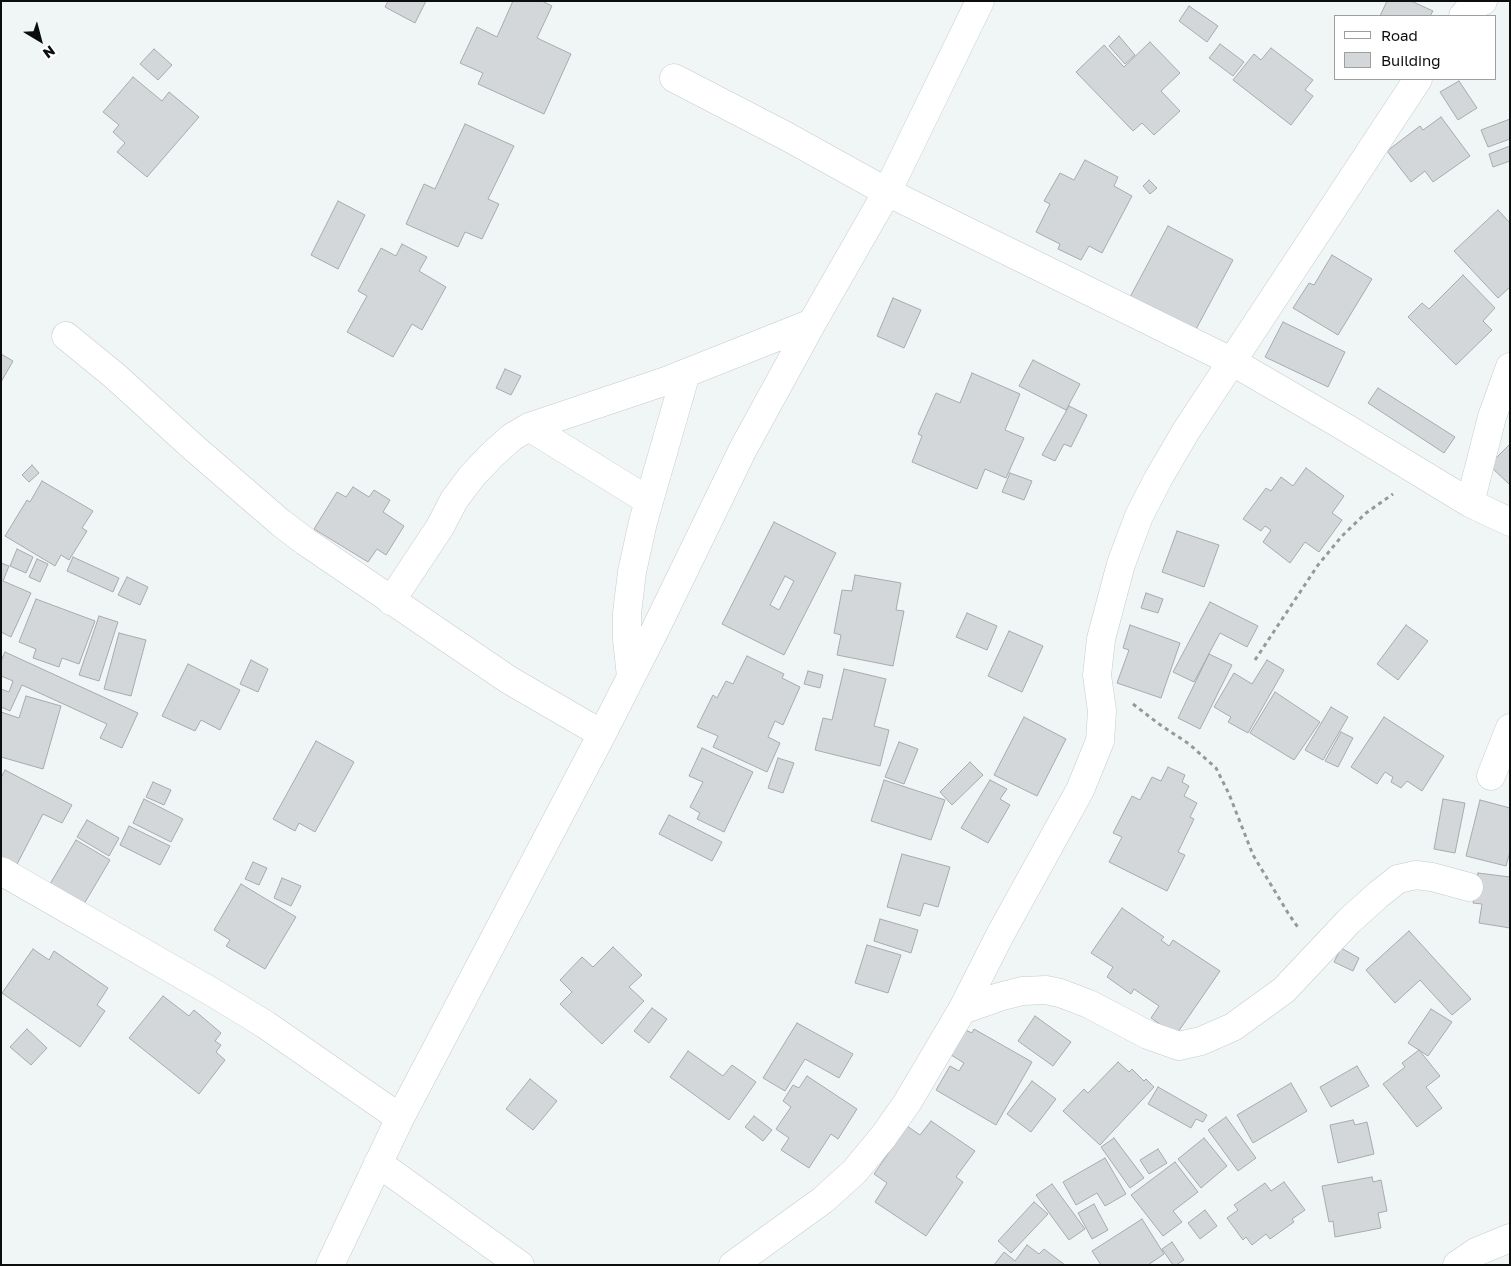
<!DOCTYPE html>
<html>
<head>
<meta charset="utf-8">
<style>
	body { margin:0 }
	#map { position:relative; width:1511px; height:1266px; overflow:hidden; background:#f0f5f6; font-family:"Golos Text",sans-serif }
	canvas { display:block }
	.frame { position:absolute; inset:0; border:2px solid #0c0e0e; pointer-events:none }
	.legend { position:absolute; left:1334px; top:15px; width:162px; height:65px; box-sizing:border-box; background:#fff; border:1px solid #9e9f9f; margin:0; padding:6px 9px; list-style:none; font-size:15px; color:#0c0e0e }
	.legend li { display:flex; align-items:center; gap:10px; height:25px }
	.legend b { width:25px; border:1px solid #9e9f9f }
	.north { position:absolute; left:15px; top:15px; width:50px; height:50px; -webkit-text-stroke:4px #fff; paint-order:stroke; rotate:143deg; font-size:14px; font-weight:700; line-height:20px; text-align:center; color:#0c0e0e }
	.north::after { content:''; display:block; margin:auto; width:18px; height:22px; background:#0c0e0e; clip-path:polygon(50% 0,100% 100%,50% 72%,0 100%) }
</style>
</head>
<body>
<div id="map">
<canvas width="1511" height="1266"></canvas>
<div class="frame"></div>
<ul class="legend">
<li><b style="height:6px;background:#fff"></b>Road</li>
<li><b style="height:14px;background:#d4d7da"></b>Building</li>
</ul>
<div class="north">N</div>
</div>
<script>
const c = document.querySelector('canvas').getContext('2d');
c.lineJoin = 'round';
function paint(path, color) { c.fillStyle = color; c.fill(path, 'evenodd'); }
const poly = rows => new Path2D(rows.map(r => 'M' + r).join(''));
function strokePath(path, color, width, dash) { c.strokeStyle = color; c.lineWidth = width; c.lineCap = dash ? 'butt' : 'round'; c.setLineDash(dash || []); c.stroke(path); }
const building = poly([
	[388,1,426,1,415,23,385,7,388,1],
	[513,1,542,1,552,6,537,38,571,54,544,114,478,84,483,73,460,63,477,27,497,37,513,1],
	[1387,1,1411,1,1433,11,1430,16,1380,16,1387,1],
	[1189,6,1218,26,1207,42,1179,21,1189,6],
	[1119,36,1135,55,1125,64,1109,46,1119,36],
	[1150,42,1180,73,1161,91,1180,111,1154,135,1142,123,1133,131,1076,72,1104,45,1124,67,1150,42],
	[1220,44,1244,62,1233,76,1209,58,1220,44],
	[1271,48,1313,80,1305,90,1313,96,1291,125,1233,80,1254,54,1261,60,1271,48],
	[154,49,172,65,158,80,140,64,154,49],
	[133,77,162,101,169,92,199,117,147,177,117,152,125,143,113,132,119,125,103,112,133,77],
	[1459,81,1477,108,1458,120,1440,92,1459,81],
	[1441,117,1470,156,1433,182,1425,171,1411,182,1387,151,1420,126,1423,130,1441,117],
	[1510,119,1510,139,1488,147,1481,130,1510,119],
	[465,124,514,146,488,199,499,204,482,239,465,232,458,247,406,224,424,184,435,189,465,124],
	[1510,146,1510,161,1493,167,1489,154,1510,146],
	[1085,160,1118,177,1114,186,1132,196,1102,253,1089,246,1081,260,1058,249,1060,244,1036,232,1050,204,1044,201,1060,173,1074,180,1085,160],
	[1149,180,1157,188,1150,194,1143,186,1149,180],
	[338,201,365,215,338,269,311,255,338,201],
	[1498,210,1510,223,1510,287,1498,298,1454,251,1498,210],
	[1168,226,1233,260,1194,333,1129,299,1168,226],
	[402,244,427,257,419,271,446,287,422,330,412,324,393,357,347,332,367,296,358,291,381,248,396,256,402,244],
	[1332,255,1372,279,1338,335,1293,308,1309,283,1314,285,1332,255],
	[1463,275,1495,308,1483,321,1492,330,1456,365,1408,317,1422,303,1429,309,1463,275],
	[893,298,921,310,904,348,877,336,893,298],
	[1283,322,1345,352,1328,387,1265,357,1283,322],
	[1,354,13,361,1,382,1,354],
	[1033,360,1080,384,1066,410,1019,386,1033,360],
	[505,369,521,376,511,395,496,388,505,369],
	[972,373,1020,394,1005,430,1024,438,1006,478,985,469,977,489,912,462,922,436,918,434,936,393,960,403,972,373],
	[1378,388,1455,437,1444,453,1368,403,1378,388],
	[1069,406,1087,415,1071,447,1064,444,1055,461,1042,455,1069,406],
	[1510,444,1510,485,1489,465,1510,444],
	[32,465,39,473,29,482,22,475,32,465],
	[1306,468,1344,496,1332,513,1342,520,1319,552,1305,542,1290,563,1263,542,1271,530,1265,526,1261,531,1243,519,1266,488,1271,491,1281,477,1293,486,1306,468],
	[1010,473,1032,481,1024,500,1002,492,1010,473],
	[42,481,93,511,82,528,87,531,69,560,61,555,55,566,5,536,27,500,30,502,42,481],
	[353,487,369,497,374,490,390,500,383,512,404,526,386,555,377,549,368,562,314,529,337,492,346,497,353,487],
	[774,522,836,553,784,655,722,624,774,522],
	[785,576,794,581,779,610,770,605,785,576],
	[1177,531,1219,545,1204,587,1162,572,1177,531],
	[17,549,33,557,26,573,10,566,17,549],
	[73,557,119,578,113,592,67,571,73,557],
	[37,559,48,564,40,582,29,577,37,559],
	[1,563,9,566,3,581,31,593,11,637,1,632,1,563],
	[855,575,901,583,896,610,904,611,893,666,837,655,841,635,834,633,842,590,852,591,855,575],
	[127,577,148,587,140,605,118,595,127,577],
	[1146,593,1163,599,1158,613,1141,608,1146,593],
	[36,599,95,621,79,664,62,658,59,667,33,658,36,649,19,642,36,599],
	[1210,602,1258,626,1247,647,1220,633,1194,682,1173,672,1210,602],
	[967,613,997,626,987,650,956,637,967,613],
	[99,616,118,622,99,681,79,675,99,616],
	[1130,625,1180,643,1161,698,1117,683,1129,650,1123,648,1130,625],
	[1406,625,1428,641,1398,680,1377,664,1406,625],
	[1009,631,1043,646,1022,692,988,676,1009,631],
	[119,633,146,640,131,696,104,689,119,633],
	[5,652,138,713,122,748,100,738,107,724,22,685,10,711,1,707,1,689,9,692,13,681,1,676,1,661,5,652],
	[1209,654,1232,665,1200,729,1178,718,1209,654],
	[747,656,784,674,782,678,800,687,783,725,775,721,768,737,780,743,767,772,713,747,718,736,697,727,713,695,717,698,726,681,733,684,747,656],
	[251,660,268,669,258,692,240,684,251,660],
	[1267,660,1284,670,1248,733,1228,722,1231,717,1214,707,1234,673,1252,684,1267,660],
	[188,664,240,690,220,730,201,720,195,731,162,716,188,664],
	[844,669,886,679,874,726,889,730,880,766,815,750,823,718,832,720,844,669],
	[808,671,823,675,820,688,804,684,808,671],
	[1275,692,1320,722,1294,760,1250,733,1275,692],
	[26,696,61,706,43,769,1,757,1,712,19,718,26,696],
	[1331,707,1348,717,1323,760,1305,750,1331,707],
	[1024,717,1066,739,1037,796,994,775,1024,717],
	[1384,717,1444,756,1422,791,1407,781,1401,788,1391,782,1393,777,1385,772,1377,784,1351,767,1384,717],
	[1341,732,1353,738,1338,767,1325,761,1341,732],
	[316,741,354,762,315,832,299,823,295,831,273,819,316,741],
	[899,742,918,749,904,784,885,777,899,742],
	[702,748,753,772,724,832,697,819,700,813,690,807,703,782,689,776,702,748],
	[778,758,794,763,783,793,768,788,778,758],
	[970,762,983,775,952,805,940,792,970,762],
	[1168,767,1185,775,1182,782,1189,786,1184,796,1197,803,1190,817,1194,819,1178,852,1185,855,1167,891,1109,862,1122,837,1113,833,1132,796,1140,800,1152,777,1161,781,1168,767],
	[5,770,72,805,62,823,43,814,14,870,1,863,1,778,5,770],
	[884,780,945,800,931,840,871,821,884,780],
	[990,780,1007,789,1000,799,1010,805,988,843,961,828,990,780],
	[153,782,171,790,164,805,146,797,153,782],
	[144,799,183,819,171,842,133,823,144,799],
	[1443,799,1465,803,1455,853,1434,849,1443,799],
	[1480,800,1510,808,1510,852,1506,866,1466,856,1480,800],
	[669,815,722,842,712,861,659,834,669,815],
	[87,820,119,838,109,856,77,837,87,820],
	[129,826,170,846,160,865,120,845,129,826],
	[76,840,110,860,84,904,50,884,76,840],
	[902,854,950,867,938,907,924,903,920,916,887,907,902,854],
	[253,862,267,868,259,885,245,879,253,862],
	[1478,873,1510,877,1510,928,1479,923,1482,904,1473,903,1478,873],
	[282,878,301,886,291,906,274,898,282,878],
	[241,884,296,917,265,969,226,946,230,940,214,930,241,884],
	[1122,908,1164,937,1161,940,1169,946,1173,940,1220,971,1176,1035,1151,1018,1159,1006,1134,989,1131,994,1107,977,1113,967,1091,953,1122,908],
	[880,919,918,930,911,953,874,941,880,919],
	[1409,931,1471,999,1452,1015,1420,980,1395,1003,1366,970,1409,931],
	[867,945,901,955,888,993,855,983,867,945],
	[613,947,642,975,629,987,644,1001,602,1044,560,1004,572,992,560,980,582,957,593,967,613,947],
	[1341,948,1359,958,1353,971,1334,962,1341,948],
	[33,949,49,960,54,951,108,988,97,1005,105,1011,80,1047,2,993,33,949],
	[163,996,189,1016,194,1010,221,1033,215,1041,221,1045,216,1052,225,1060,199,1094,129,1038,163,996],
	[652,1008,667,1019,649,1043,634,1031,652,1008],
	[1431,1009,1452,1022,1428,1056,1408,1043,1431,1009],
	[1035,1016,1071,1042,1053,1066,1018,1041,1035,1016],
	[797,1023,853,1054,839,1078,805,1059,785,1091,763,1078,797,1023],
	[27,1029,47,1048,31,1065,10,1047,27,1029],
	[963,1029,972,1033,974,1029,1032,1062,996,1125,936,1090,950,1066,959,1071,964,1063,948,1053,963,1029],
	[1419,1050,1440,1076,1426,1087,1442,1108,1417,1127,1383,1084,1405,1067,1402,1063,1419,1050],
	[688,1051,723,1076,732,1065,756,1082,729,1120,670,1077,688,1051],
	[1118,1062,1129,1072,1132,1069,1144,1081,1146,1079,1154,1087,1100,1145,1063,1111,1084,1089,1088,1093,1118,1062],
	[1357,1066,1369,1086,1331,1107,1320,1087,1357,1066],
	[807,1076,857,1109,838,1139,831,1134,809,1168,781,1150,789,1138,776,1129,791,1107,783,1101,793,1085,799,1088,807,1076],
	[530,1079,557,1101,533,1130,506,1109,530,1079],
	[1032,1081,1056,1099,1031,1132,1007,1114,1032,1081],
	[1291,1083,1307,1111,1253,1143,1237,1115,1291,1083],
	[1158,1087,1207,1115,1203,1122,1196,1119,1191,1128,1148,1104,1158,1087],
	[754,1116,772,1130,763,1141,745,1127,754,1116],
	[1226,1117,1256,1158,1238,1171,1208,1130,1226,1117],
	[1353,1120,1355,1125,1367,1122,1374,1154,1338,1163,1330,1125,1353,1120],
	[931,1121,975,1151,956,1177,963,1182,926,1236,875,1202,887,1183,874,1174,907,1126,920,1135,931,1121],
	[1114,1138,1144,1178,1130,1188,1101,1147,1114,1138],
	[1204,1138,1227,1166,1201,1188,1178,1159,1204,1138],
	[1158,1149,1167,1163,1149,1174,1140,1160,1158,1149],
	[1105,1158,1126,1194,1105,1206,1097,1193,1076,1205,1063,1182,1105,1158],
	[1175,1162,1198,1192,1173,1211,1182,1222,1163,1236,1131,1195,1175,1162],
	[1372,1177,1373,1182,1381,1180,1387,1211,1378,1213,1381,1228,1335,1237,1333,1221,1329,1222,1322,1186,1372,1177],
	[1284,1182,1305,1210,1292,1219,1294,1222,1270,1239,1266,1234,1252,1245,1246,1237,1243,1240,1227,1218,1238,1210,1234,1205,1265,1183,1271,1191,1284,1182],
	[1052,1184,1085,1229,1069,1240,1036,1195,1052,1184],
	[1034,1202,1048,1214,1011,1253,998,1241,1034,1202],
	[1094,1204,1108,1230,1092,1239,1078,1213,1094,1204],
	[1205,1210,1217,1226,1200,1239,1188,1223,1205,1210],
	[1142,1219,1164,1254,1148,1265,1101,1265,1092,1251,1142,1219],
	[1172,1242,1184,1260,1176,1265,1173,1265,1162,1249,1172,1242],
	[1027,1245,1039,1254,1044,1249,1065,1265,994,1265,1004,1252,1015,1261,1027,1245]
]);
paint(building, '#d4d7da');
strokePath(building, '#a8aaad', 1);
const minor = poly([
	[1463,16,1472,6,1483,1],
	[674,78,786,136,887,192,1231,361,1343,426,1470,503,1510,522],
	[66,336,115,376,194,448,281,523,306,542,509,680,602,734],
	[529,427,649,501],
	[1470,503,1492,417,1510,367],
	[391,601,440,527,454,500,472,476,493,454,512,437,529,427,666,381,812,323],
	[631,677,627,639,627,613,632,572,643,522,686,373],
	[1491,776,1510,728],
	[1,871,212,992,266,1025,400,1118],
	[962,1010,999,997,1022,991,1046,990,1060,993,1089,1004,1148,1035,1179,1046,1201,1041,1233,1027,1284,990,1349,921,1379,894,1398,879,1416,875,1432,877,1469,887],
	[378,1163,520,1265],
	[330,1265,400,1118,602,734,656,628,743,449,812,323,887,192,980,1],
	[733,1265,823,1200,854,1172,883,1137,907,1103,962,1010,1000,935,1080,790,1100,741,1102,711,1097,675,1101,639,1121,564,1139,516,1158,479,1186,431,1418,79],
	[1457,1265,1476,1252,1510,1238]
]);
strokePath(minor, '#c6cbcc', 29);
strokePath(poly([
	[1255,660,1318,565,1342,536,1366,513,1393,494],
	[1133,704,1159,724,1189,744,1216,768,1229,794,1253,855,1288,913,1299,929]
]), '#95999a', 3, [4, 4]);
strokePath(minor, '#fff', 28);
</script>
</body>
</html>
